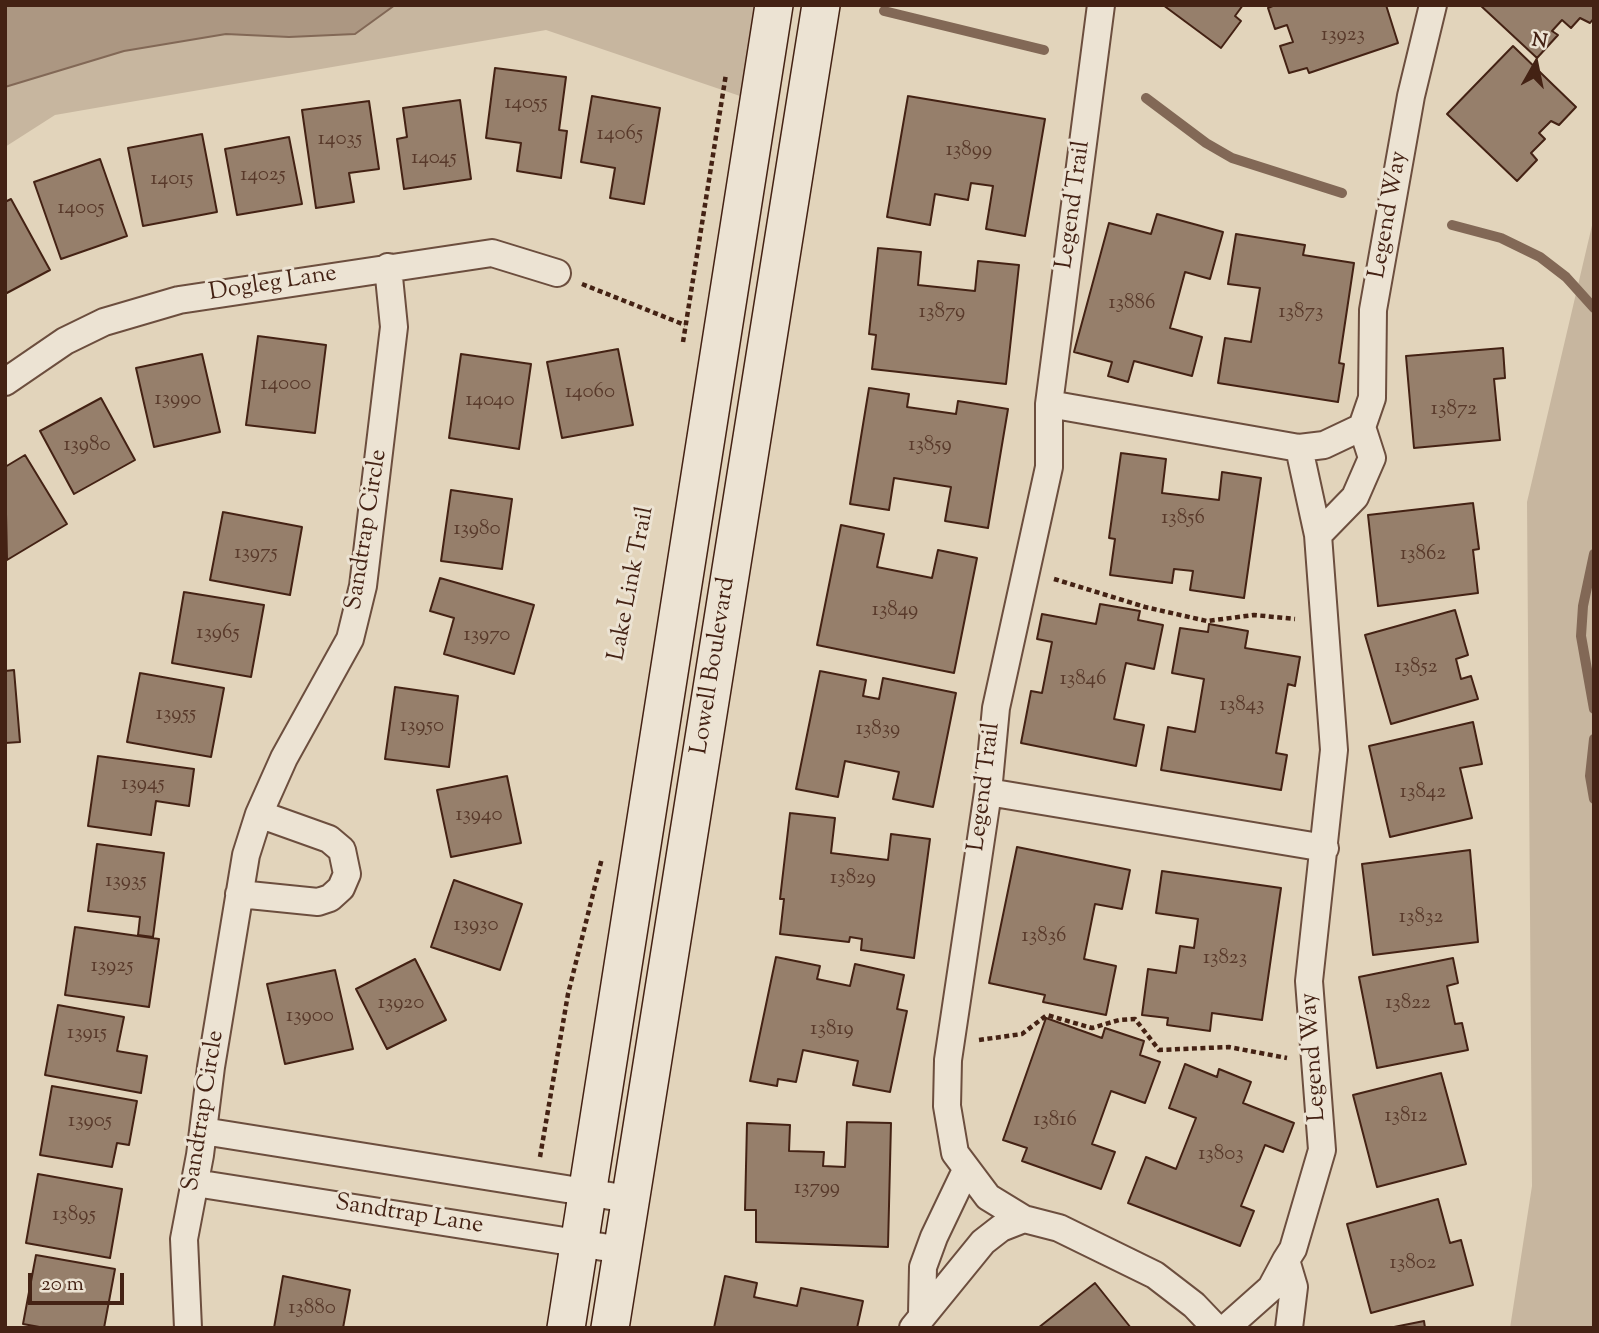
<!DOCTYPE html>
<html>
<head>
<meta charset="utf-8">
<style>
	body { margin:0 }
	#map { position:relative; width:1599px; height:1333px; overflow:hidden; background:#e2d4bb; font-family:"Sorts Mill Goudy",serif }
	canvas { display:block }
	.frame { position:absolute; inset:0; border:7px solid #442214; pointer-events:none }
	.north { position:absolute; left:1501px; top:28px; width:70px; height:70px; -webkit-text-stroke:5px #ece3d3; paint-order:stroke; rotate:9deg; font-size:19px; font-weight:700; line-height:28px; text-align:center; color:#442214 }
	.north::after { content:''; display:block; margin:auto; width:24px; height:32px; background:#442214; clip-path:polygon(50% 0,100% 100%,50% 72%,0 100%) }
	.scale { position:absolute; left:28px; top:1273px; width:96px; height:32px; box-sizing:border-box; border:4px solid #442214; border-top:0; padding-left:9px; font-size:21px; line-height:24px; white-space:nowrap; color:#442214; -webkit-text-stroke:5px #ece3d3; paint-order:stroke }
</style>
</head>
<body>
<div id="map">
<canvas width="1599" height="1333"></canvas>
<div class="frame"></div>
<div class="north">N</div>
<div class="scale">20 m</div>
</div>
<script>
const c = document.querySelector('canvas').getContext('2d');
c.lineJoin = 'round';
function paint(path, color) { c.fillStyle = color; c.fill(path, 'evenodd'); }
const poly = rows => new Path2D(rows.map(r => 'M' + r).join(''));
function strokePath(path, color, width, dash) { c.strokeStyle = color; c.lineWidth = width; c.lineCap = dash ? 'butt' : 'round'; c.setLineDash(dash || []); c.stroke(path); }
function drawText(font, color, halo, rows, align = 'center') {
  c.font = font + ' "Sorts Mill Goudy",serif'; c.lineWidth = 6; c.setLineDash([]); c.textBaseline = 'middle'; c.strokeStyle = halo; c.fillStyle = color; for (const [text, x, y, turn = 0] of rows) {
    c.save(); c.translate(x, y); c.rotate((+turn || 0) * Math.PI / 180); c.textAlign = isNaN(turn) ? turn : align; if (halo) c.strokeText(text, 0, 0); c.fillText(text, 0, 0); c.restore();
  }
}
paint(poly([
	[5,5,755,5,740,96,546,30,55,115,5,147],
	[1594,217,1594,1328,1510,1328,1532,1186,1527,502]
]), '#c7b69f');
const water = poly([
	[5,5,395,5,355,34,289,37,226,34,124,51,5,87,5,5]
]);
paint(water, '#ac9782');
strokePath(water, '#826856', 2);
strokePath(poly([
	[884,11,1044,50],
	[1146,98,1206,143,1232,158,1342,193],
	[1452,225,1501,238,1540,257,1566,277,1594,308],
	[1594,554,1583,606,1581,636,1594,709],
	[1594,739,1590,776,1594,799]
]), '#826856', 10);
const building = poly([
	[1163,5,1243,5,1235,16,1241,21,1221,48,1163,5],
	[1275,5,1386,5,1398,43,1309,73,1307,68,1289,73,1280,46,1293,42,1287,25,1275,29,1268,8,1275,5],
	[1480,5,1594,5,1594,18,1590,23,1580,18,1571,28,1562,20,1552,31,1558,35,1537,58,1480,5],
	[1513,46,1576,107,1559,125,1551,121,1539,133,1545,139,1531,153,1537,160,1517,181,1447,114,1513,46],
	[495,68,566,77,559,130,567,131,561,178,517,171,521,143,486,138,495,68],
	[592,96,660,108,644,204,610,198,615,168,581,162,592,96],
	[908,96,1045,119,1025,236,986,229,993,186,971,183,968,200,935,194,930,225,887,217,908,96],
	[460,100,471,179,404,189,397,139,407,137,403,108,460,100],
	[369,101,379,169,349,173,354,202,316,208,302,110,369,101],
	[202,134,217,212,143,226,128,148,202,134],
	[289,137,302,204,237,215,225,149,289,137],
	[100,159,127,236,61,259,34,182,100,159],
	[11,199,50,270,5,294,5,202,11,199],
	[1157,214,1223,232,1210,279,1185,272,1170,328,1202,337,1192,376,1134,361,1128,382,1108,376,1112,362,1074,352,1109,223,1151,234,1157,214],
	[1236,234,1305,245,1303,255,1354,263,1339,363,1344,364,1338,402,1218,383,1225,338,1251,342,1260,288,1228,284,1236,234],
	[878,248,921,252,918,285,975,291,978,261,1019,265,1006,384,872,369,876,335,869,334,878,248],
	[258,336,326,345,315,433,246,425,258,336],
	[1503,348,1505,378,1494,379,1500,440,1414,448,1406,356,1503,348],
	[618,349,633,425,562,438,547,362,618,349],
	[202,354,220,432,154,447,136,368,202,354],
	[461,354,531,364,519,449,449,438,461,354],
	[869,388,909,394,907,407,956,414,958,401,1008,409,988,528,945,521,951,487,894,478,889,510,850,504,869,388],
	[101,398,135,460,74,494,40,431,101,398],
	[1121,453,1166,459,1162,493,1219,500,1222,472,1261,478,1244,598,1190,590,1193,571,1174,569,1172,583,1110,575,1115,539,1109,538,1121,453],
	[25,455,67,524,7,560,5,467,25,455],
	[451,490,512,499,502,569,441,561,451,490],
	[1473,503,1479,549,1473,550,1478,593,1378,606,1368,515,1473,503],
	[223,512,302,527,290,595,210,580,223,512],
	[841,525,884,534,877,567,932,578,938,550,977,558,954,673,817,645,841,525],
	[440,578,534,605,514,674,444,654,454,618,430,611,440,578],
	[184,592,264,605,251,677,172,663,184,592],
	[1100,604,1140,611,1138,620,1163,625,1154,669,1126,663,1114,719,1144,725,1136,766,1021,743,1031,691,1042,693,1052,642,1037,639,1042,614,1096,624,1100,604],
	[1455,610,1468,655,1456,659,1461,679,1471,676,1478,699,1391,724,1365,635,1455,610],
	[1209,624,1248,631,1245,648,1300,657,1295,686,1288,684,1276,753,1287,755,1281,790,1161,770,1168,727,1195,732,1204,679,1172,673,1180,628,1208,632,1209,624],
	[14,670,20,742,5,743,5,671,14,670],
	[820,671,866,680,863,696,879,699,883,678,956,693,933,807,893,799,899,772,845,761,838,797,796,789,820,671],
	[140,673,224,688,211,757,127,742,140,673],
	[395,687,458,696,449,767,385,759,395,687],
	[1473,722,1482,764,1460,768,1472,818,1390,837,1369,746,1473,722],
	[98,756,194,769,189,806,156,801,151,835,88,826,98,756],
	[507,776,521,843,451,857,437,790,507,776],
	[790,813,835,818,831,853,888,860,891,834,930,839,914,958,861,950,862,939,850,937,849,942,780,934,784,899,780,899,790,813],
	[97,844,164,853,153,937,138,935,140,917,88,911,97,844],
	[1017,847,1130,870,1122,909,1095,904,1084,959,1116,966,1106,1015,1043,1002,1045,995,989,983,1017,847],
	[1470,850,1478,942,1373,955,1362,864,1470,850],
	[1162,871,1281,888,1262,1020,1212,1013,1210,1031,1167,1025,1168,1018,1142,1015,1148,969,1176,973,1180,946,1194,948,1198,919,1156,913,1162,871],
	[454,880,522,904,500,970,431,947,454,880],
	[75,927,159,939,149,1007,65,995,75,927],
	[776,957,820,966,817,979,850,986,855,964,904,975,897,1009,907,1011,890,1092,853,1085,858,1061,803,1050,796,1082,778,1079,777,1086,750,1081,776,957],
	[1453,958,1458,983,1447,986,1455,1024,1462,1023,1468,1050,1377,1068,1359,977,1453,958],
	[415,959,446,1020,387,1049,356,989,415,959],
	[335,970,353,1049,285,1064,267,984,335,970],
	[58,1005,124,1017,117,1051,147,1056,141,1093,45,1075,58,1005],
	[1046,1018,1102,1038,1105,1028,1144,1041,1140,1055,1160,1062,1145,1103,1111,1091,1092,1144,1115,1152,1101,1189,1022,1161,1027,1148,1003,1140,1046,1018],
	[1185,1064,1217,1077,1219,1069,1251,1082,1243,1103,1294,1123,1283,1152,1265,1145,1241,1206,1254,1211,1240,1246,1128,1203,1146,1157,1176,1169,1196,1118,1169,1108,1185,1064],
	[1441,1073,1466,1164,1377,1187,1353,1095,1441,1073],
	[52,1086,137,1101,129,1145,117,1143,112,1167,40,1155,52,1086],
	[847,1122,891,1123,888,1247,756,1242,756,1210,745,1210,747,1123,790,1125,789,1151,824,1152,823,1166,845,1167,847,1122],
	[38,1174,122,1189,110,1258,26,1243,38,1174],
	[1438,1199,1450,1243,1461,1240,1473,1285,1371,1313,1347,1224,1438,1199],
	[36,1255,115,1269,104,1328,45,1328,23,1324,36,1255],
	[283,1276,350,1290,343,1328,274,1328,283,1276],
	[725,1276,757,1283,754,1297,797,1306,801,1288,863,1301,857,1328,714,1328,725,1276],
	[1095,1283,1131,1328,1038,1328,1095,1283],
	[1424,1321,1425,1328,1389,1328,1424,1321]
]);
paint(building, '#967f6b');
strokePath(building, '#442214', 2);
const minor = poly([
	[1101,5,1049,404,1049,467,996,708,988,792,948,1060,947,1106,955,1153,988,1197,1024,1219,1059,1228,1155,1275,1194,1305,1216,1328],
	[5,382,65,341,104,322,179,300,492,253,557,273],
	[1049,404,1299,448,1324,445,1362,427,1372,398,1373,310,1411,96,1433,5],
	[1318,535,1355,497,1372,458,1362,427],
	[988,792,1325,848],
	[239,894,318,902,330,898,341,888,347,874,342,850,329,839,259,814],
	[203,1131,629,1199],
	[195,1183,622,1250],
	[1286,1260,1293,1249,1322,1150,1309,981,1334,750,1318,535,1299,448],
	[922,1314,923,1267,934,1237,966,1170],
	[188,1328,184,1239,200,1155,211,1067,246,855,259,814,284,758,350,639,363,586,394,327,388,267],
	[913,1328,983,1242,1001,1228,1024,1219],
	[1226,1328,1271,1288,1286,1260,1294,1287,1289,1328]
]);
const secondary = poly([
	[566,1328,774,5],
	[610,1328,821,5]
]);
strokePath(minor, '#6c4e3e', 30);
strokePath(secondary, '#442214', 40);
strokePath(poly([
	[582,284,685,325],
	[683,342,726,74],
	[1054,579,1145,607,1207,621,1254,615,1295,619],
	[979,1040,1022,1034,1047,1015,1092,1028,1119,1020,1135,1019,1159,1050,1229,1047,1287,1058],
	[540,1157,568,994,602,858]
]), '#442214', 4.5, [5, 3.5]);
strokePath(minor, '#ece3d3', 26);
strokePath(secondary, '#ece3d3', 37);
drawText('21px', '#58392a', null, [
	["13923",1343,36],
	["14055",526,104],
	["14065",620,135],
	["14035",340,140],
	["13899",969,151],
	["14045",434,159],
	["14025",263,176],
	["14015",172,180],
	["14005",81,209],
	["13886",1132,304],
	["13879",942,313],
	["13873",1301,313],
	["14000",286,385],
	["14060",590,393],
	["13990",178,400],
	["14040",490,401],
	["13872",1454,410],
	["13980",87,446],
	["13859",930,446],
	["13856",1183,519],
	["13980",477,530],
	["13975",256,554],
	["13862",1423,555],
	["13849",895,611],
	["13965",218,634],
	["13970",487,636],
	["13852",1416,668],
	["13846",1083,680],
	["13843",1242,706],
	["13955",176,715],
	["13950",422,727],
	["13839",878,730],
	["13945",143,785],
	["13842",1423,793],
	["13940",479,816],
	["13829",853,879],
	["13935",126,882],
	["13832",1421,918],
	["13930",476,926],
	["13836",1044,937],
	["13823",1225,959],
	["13925",112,967],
	["13920",401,1004],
	["13822",1408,1004],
	["13900",310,1017],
	["13819",832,1030],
	["13915",87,1034],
	["13812",1406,1117],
	["13816",1055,1121],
	["13905",90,1122],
	["13803",1221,1155],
	["13799",817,1189],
	["13895",74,1216],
	["13802",1413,1264],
	["13880",312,1309]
]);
drawText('24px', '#442214', '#ece3d3', [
	["Legend Trail",1075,205,-82],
	["Legend Way",1390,215,-80],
	["Dogleg Lane",273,285,-9],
	["Sandtrap Circle",368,530,-81],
	["Lake Link Trail",633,584,-79],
	["Lowell Boulevard",715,666,-81],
	["Legend Trail",986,787,-83],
	["Legend Way",1315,1057,-94],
	["Sandtrap Circle",205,1111,-81],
	["Sandtrap Lane",409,1216,9]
]);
</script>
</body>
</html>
